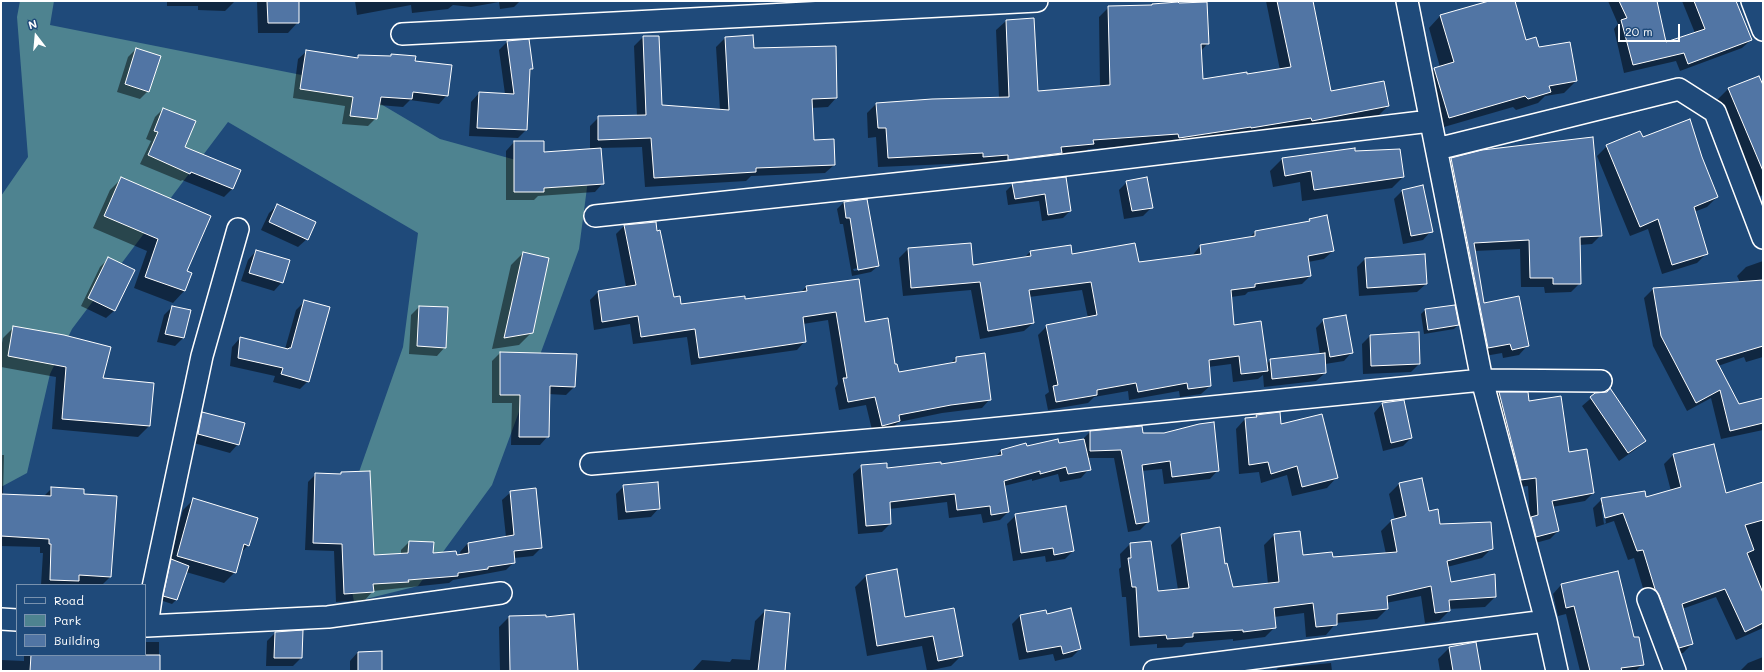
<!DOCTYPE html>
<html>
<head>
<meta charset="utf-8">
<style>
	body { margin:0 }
	#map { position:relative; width:1764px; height:672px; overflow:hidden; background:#1f4a7a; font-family:Mali,sans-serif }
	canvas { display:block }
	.frame { position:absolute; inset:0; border:2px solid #fff; pointer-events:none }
	.legend { position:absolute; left:16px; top:584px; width:130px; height:72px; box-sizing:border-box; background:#1f4a7a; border:1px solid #7992af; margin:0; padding:5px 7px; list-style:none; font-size:12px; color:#fff }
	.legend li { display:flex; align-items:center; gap:8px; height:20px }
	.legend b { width:20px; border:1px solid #7992af }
	.north { position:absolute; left:16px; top:16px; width:40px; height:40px; -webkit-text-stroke:3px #1f4a7a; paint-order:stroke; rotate:344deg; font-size:11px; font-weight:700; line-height:16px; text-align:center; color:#fff }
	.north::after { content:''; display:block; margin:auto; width:14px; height:18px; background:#fff; clip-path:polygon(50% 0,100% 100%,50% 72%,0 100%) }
	.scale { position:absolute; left:1618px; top:24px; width:62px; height:18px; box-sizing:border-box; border:2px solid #fff; border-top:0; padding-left:5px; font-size:12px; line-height:14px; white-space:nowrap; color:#fff; -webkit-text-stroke:3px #1f4a7a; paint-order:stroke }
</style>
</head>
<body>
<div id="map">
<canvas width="1764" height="672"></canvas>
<div class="frame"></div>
<ul class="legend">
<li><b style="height:5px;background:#1f4a7a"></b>Road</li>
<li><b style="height:11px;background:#4e8390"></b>Park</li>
<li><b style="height:11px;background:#5175a4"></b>Building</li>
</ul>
<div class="north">N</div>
<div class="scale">20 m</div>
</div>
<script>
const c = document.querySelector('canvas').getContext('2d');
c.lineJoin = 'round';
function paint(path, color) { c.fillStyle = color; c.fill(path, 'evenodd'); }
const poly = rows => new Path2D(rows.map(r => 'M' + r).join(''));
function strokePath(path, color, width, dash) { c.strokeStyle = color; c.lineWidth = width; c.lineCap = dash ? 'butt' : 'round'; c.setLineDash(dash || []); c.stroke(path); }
paint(poly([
	[20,1,54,1,50,25,347,84,440,139,588,180,579,249,492,485,418,586,354,602,340,526,403,347,418,233,228,122,72,329,50,374,27,473,1,487,1,196,28,157,17,17]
]), '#4e8390');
paint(poly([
	[167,1,235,1,225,11,198,10,198,6,167,6],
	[257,1,298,1,298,22,288,33,258,33],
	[355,1,520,1,514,7,500,9,499,2,471,7,453,5,448,9,412,13,411,5,357,15],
	[1266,1,1312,1,1330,93,1388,106,1378,116,1302,131,1169,144,1088,149,1083,154,973,166,973,163,878,167,876,137,868,138,867,113,877,103,999,98,996,30,1006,21,1037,92,1100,87,1099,17,1109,7,1208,43,1201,51,1202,80,1280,70],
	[1492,1,1514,1,1525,42,1538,48,1576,81,1564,93,1545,96,1538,103,1516,110,1513,107,1437,129,1423,81,1435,69,1440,67,1429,28,1440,16],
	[1608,1,1656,1,1666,44,1695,33,1682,1,1735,1,1751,40,1742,48,1680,71,1676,61,1624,73,1614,29,1618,24],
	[643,37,661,106,720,110,716,47,725,38,753,49,836,98,828,107,811,108,813,141,834,165,825,173,751,176,746,181,645,187,642,147,600,148,603,183,595,192,538,196,534,200,506,200,506,151,514,142,543,153,590,150,590,126,599,117,637,117,634,46],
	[507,42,532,69,529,71,526,130,518,138,469,136,471,102,479,93,505,94,499,50],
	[136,49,148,91,140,99,117,92,128,57],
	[307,51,356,58,359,56,389,57,391,55,414,62,447,95,439,104,410,100,403,107,379,105,376,118,368,126,342,124,345,106,293,98,298,59],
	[1728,89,1763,100,1763,195,1758,197,1717,100],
	[163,109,184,147,232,189,224,197,182,180,181,181,140,164,151,141,146,139,155,117],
	[1642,138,1701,157,1717,197,1707,207,1694,212,1707,253,1697,263,1662,274,1648,229,1630,236,1597,156,1607,146],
	[1354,149,1354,152,1403,177,1392,188,1302,201,1300,182,1273,187,1270,171,1282,159],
	[1451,159,1601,235,1592,244,1579,245,1580,283,1571,292,1545,293,1544,287,1521,287,1520,249,1474,251,1484,304,1528,345,1519,355,1503,358,1502,353,1479,357,1442,168],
	[1065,178,1070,211,1063,218,1042,221,1039,201,1008,205,1006,191,1013,184],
	[121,179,185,272,191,273,184,291,173,303,134,288,147,251,93,228,110,190],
	[1127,182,1152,207,1143,216,1124,219,1119,190],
	[1402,191,1431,231,1423,240,1403,244,1394,199],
	[866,200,878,266,871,272,852,276,843,224,840,224,837,209,844,202],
	[871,266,871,268,854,271,853,269],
	[278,205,307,239,298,247,261,230,269,213],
	[1310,220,1333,251,1324,259,1308,262,1310,276,1302,284,1248,292,1245,295,1231,297,1233,326,1266,365,1270,360,1320,355,1316,328,1324,320,1352,352,1344,361,1325,364,1325,373,1316,381,1264,387,1263,375,1258,379,1233,382,1231,364,1208,367,1210,386,1201,394,1180,397,1179,391,1129,400,1128,391,1094,397,1088,403,1048,410,1045,395,1049,392,1038,335,1047,326,1088,318,1082,290,1029,297,1033,323,1024,331,980,339,971,290,903,296,899,258,908,249,970,244,972,266,1024,258,1030,252,1138,263,1192,256,1200,246,1249,238,1255,232,1307,223],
	[655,223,673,298,680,305,745,300,800,293,806,287,864,323,895,365,898,373,950,364,956,358,990,399,982,408,942,413,899,422,891,429,873,434,866,405,839,410,835,388,838,384,828,320,803,324,805,341,797,350,691,365,687,337,633,344,630,324,594,330,590,300,598,292,626,287,616,234,624,226],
	[256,251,282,282,274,291,241,281,248,260],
	[523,253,532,332,519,345,492,349,511,265],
	[108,259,115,310,106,318,81,306,100,267],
	[1365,259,1426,284,1417,292,1359,296,1357,267],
	[1763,261,1763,357,1746,362,1744,357,1718,366,1738,405,1763,399,1763,430,1721,439,1711,398,1687,411,1653,346,1644,298,1653,289,1740,282,1737,276,1746,267],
	[305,301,308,381,300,389,273,382,275,376,230,366,232,347,240,338,285,349,296,310],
	[1454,306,1458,325,1454,329,1424,334,1421,314,1425,310],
	[172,307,183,338,175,346,157,342,164,315],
	[419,307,445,347,437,356,409,354,411,315],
	[14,327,101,379,153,384,149,426,138,437,52,429,56,377,1,367,1,348,3,338],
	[1418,333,1419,364,1411,372,1363,374,1362,344,1370,336],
	[500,353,574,387,566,395,548,394,548,436,540,445,511,445,512,403,492,403,492,361],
	[1499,393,1527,393,1528,402,1569,453,1593,493,1585,501,1552,507,1558,531,1550,539,1528,545,1530,520,1528,486,1513,488,1491,401],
	[1596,394,1645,441,1636,449,1619,461,1582,406],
	[1382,404,1411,438,1403,446,1383,451,1374,413],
	[203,413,238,444,230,453,190,442,194,421],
	[1257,415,1280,425,1336,478,1327,488,1292,496,1287,475,1261,483,1259,472,1239,474,1236,429,1245,419,1254,418],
	[1090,432,1142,434,1218,470,1210,479,1164,484,1162,469,1141,471,1148,522,1140,530,1128,532,1114,458,1087,458,1089,469,1081,478,1060,482,1058,474,1032,481,1032,479,1004,486,1008,512,1000,520,983,523,981,514,949,518,947,502,889,509,890,524,882,532,858,534,853,474,862,466,886,469,940,465,995,457,1001,451,1026,444,1027,448,1058,445,1082,440],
	[1713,445,1726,494,1763,483,1763,628,1736,640,1716,597,1682,609,1692,644,1683,653,1670,656,1646,598,1634,558,1628,560,1614,521,1596,527,1593,508,1602,499,1646,499,1671,491,1664,464,1673,455],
	[1601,505,1603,505,1606,523,1604,524],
	[1,455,4,455,3,495,43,497,52,488,83,495,116,497,110,577,102,585,41,585,43,553,40,553,40,547,1,546],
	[342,473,373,557,401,555,401,550,409,542,432,554,461,555,460,552,468,543,506,537,502,500,511,492,541,548,533,556,514,558,514,562,506,570,453,580,449,583,373,591,365,600,336,602,334,551,305,550,308,482,316,474,340,475],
	[1422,479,1429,512,1440,525,1492,548,1482,558,1447,567,1450,583,1495,597,1485,607,1449,609,1449,611,1439,621,1425,623,1421,596,1386,603,1387,609,1377,619,1336,623,1326,635,1306,637,1304,613,1274,617,1275,627,1265,637,1233,641,1233,639,1186,643,1182,647,1157,648,1157,644,1130,646,1126,597,1122,597,1119,569,1121,567,1120,554,1130,544,1157,592,1178,590,1171,545,1181,535,1224,565,1232,588,1268,584,1264,545,1274,535,1302,556,1332,558,1386,554,1381,531,1391,521,1395,520,1389,494,1399,484],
	[624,486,659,508,651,517,618,520,616,494],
	[193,500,248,545,241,553,235,572,224,583,186,572,176,600,172,604,160,600,176,537,175,537,183,510],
	[1016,515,1073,551,1065,559,1046,562,1045,556,1013,561,1007,524],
	[897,570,905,619,954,609,962,655,951,666,927,671,922,646,867,656,855,587,866,576],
	[1561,585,1633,638,1642,664,1636,671,1580,671,1566,614,1558,616,1553,594],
	[765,611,784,671,692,671,702,660,730,662,732,659,750,660,755,621],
	[1046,615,1080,649,1072,657,1055,661,1053,654,1019,660,1012,624,1020,616],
	[509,617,545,618,577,671,500,671,499,627],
	[275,633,301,658,293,666,266,666,267,641],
	[145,642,159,642,159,671,1,671,1,660,24,661,24,655,145,655],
	[1475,643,1480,671,1440,671,1438,659,1449,648],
	[358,652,381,671,350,671,350,661],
	[1763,657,1763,671,1740,671,1748,663],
	[1331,663,1332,671,1275,671,1278,668]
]), '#0007');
const building = poly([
	[267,1,299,1,299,23,268,23,267,1],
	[1277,1,1313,1,1331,91,1384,81,1389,106,1312,121,1311,118,1251,128,1251,127,1179,138,1178,134,1093,140,1094,144,1061,147,1062,153,1008,160,1008,155,983,157,983,153,888,158,886,128,878,128,876,103,932,99,1009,97,1006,20,1034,18,1038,91,1110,85,1108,6,1152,5,1152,4,1178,2,1179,3,1207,2,1209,44,1201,44,1203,79,1247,72,1247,74,1291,67,1277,1],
	[1489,1,1515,1,1526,40,1536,37,1539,47,1570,42,1577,81,1549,86,1551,92,1528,99,1525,96,1449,118,1434,68,1454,62,1440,15,1489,1],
	[1619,1,1657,1,1666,42,1705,29,1694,1,1736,1,1752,40,1688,64,1684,53,1633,65,1621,20,1627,18,1619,1],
	[753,35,754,48,836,46,837,98,812,99,814,140,834,139,835,165,756,168,756,172,654,178,651,138,598,140,598,116,646,115,643,36,659,36,662,105,729,110,725,37,753,35],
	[529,39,533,69,530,69,527,130,477,128,479,92,514,94,507,41,529,39],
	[136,48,161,56,149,92,125,84,136,48],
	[306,50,358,58,358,55,391,56,391,54,416,56,415,61,452,65,448,96,413,92,412,99,381,97,377,119,350,116,353,97,300,89,306,50],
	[1759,76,1763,85,1763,171,1728,88,1759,76],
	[163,108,196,121,185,147,241,170,233,189,191,172,190,174,148,155,158,132,154,131,163,108],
	[1690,119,1702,157,1718,197,1694,207,1708,254,1672,265,1658,219,1640,227,1606,145,1640,131,1643,137,1690,119],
	[1593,137,1602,236,1580,237,1581,284,1553,284,1553,278,1530,278,1529,240,1474,243,1484,303,1519,296,1529,346,1512,350,1510,344,1488,348,1451,158,1482,150,1593,137],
	[514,141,544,141,544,152,601,148,604,184,544,188,544,192,514,192,514,141],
	[1355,148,1355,151,1400,149,1404,177,1314,190,1311,171,1285,176,1282,158,1355,148],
	[121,177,211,216,187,271,192,273,185,291,145,277,158,239,104,216,121,177],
	[1066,177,1071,211,1048,215,1045,194,1015,199,1012,183,1066,177],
	[1147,177,1153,208,1132,211,1126,181,1147,177],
	[1423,185,1433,232,1411,236,1402,190,1423,185],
	[867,199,879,266,858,270,850,218,846,218,844,202,867,199],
	[277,204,316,222,308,240,269,222,277,204],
	[1327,215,1334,251,1308,256,1311,276,1255,284,1255,287,1231,290,1234,325,1261,321,1268,371,1241,374,1239,356,1209,360,1211,386,1188,389,1187,383,1138,392,1136,383,1097,390,1097,395,1056,402,1053,386,1058,385,1046,325,1097,315,1091,282,1029,290,1034,323,988,331,980,282,911,288,908,248,971,243,973,265,1031,256,1030,251,1071,245,1072,254,1135,243,1139,262,1201,254,1200,245,1255,236,1255,231,1310,221,1309,219,1327,215],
	[656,222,657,231,660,230,674,297,680,296,681,304,745,296,745,299,807,291,806,286,859,279,865,322,888,318,895,364,897,364,899,372,956,362,956,357,985,353,991,400,951,405,899,415,900,421,882,426,875,397,848,402,843,378,847,378,836,312,803,317,806,342,699,358,695,329,641,337,638,316,602,322,598,291,636,285,624,225,656,222],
	[256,250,290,260,283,283,249,273,256,250],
	[523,252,549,258,533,333,504,338,523,252],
	[1425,254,1427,284,1367,288,1365,258,1425,254],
	[108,257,135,270,115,311,88,298,108,257],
	[1763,280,1763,346,1716,360,1739,404,1763,398,1763,423,1730,431,1720,390,1696,403,1661,336,1653,288,1763,280],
	[304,300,330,307,309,382,281,374,283,368,238,358,240,337,288,349,289,348,291,348,304,300],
	[1455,305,1459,325,1428,330,1425,309,1455,305],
	[172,306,191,310,184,338,165,334,172,306],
	[419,306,448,307,446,348,417,346,419,306],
	[1346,315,1353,353,1330,357,1323,319,1346,315],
	[13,326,64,335,111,347,103,378,154,383,150,426,62,419,66,367,8,356,13,326],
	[1419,332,1420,364,1371,366,1370,335,1419,332],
	[500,352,577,354,575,387,550,386,549,437,519,437,520,395,500,395,500,352],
	[1325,353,1326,373,1272,379,1270,359,1325,353],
	[1610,388,1646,441,1628,453,1590,397,1595,393,1607,392,1610,388],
	[1499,392,1528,392,1529,401,1561,396,1569,452,1587,449,1594,493,1552,501,1559,531,1536,537,1531,517,1538,515,1536,478,1521,480,1499,392],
	[1404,400,1412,438,1391,443,1382,403,1404,400],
	[202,412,245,423,239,445,198,434,202,412],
	[1280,412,1281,424,1322,414,1338,478,1302,487,1297,466,1271,474,1268,462,1249,465,1245,418,1257,417,1256,415,1280,412],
	[1214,422,1219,471,1172,477,1170,461,1142,465,1149,522,1136,524,1121,450,1090,451,1090,431,1142,426,1143,433,1164,433,1199,424,1214,422],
	[1058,439,1059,443,1084,439,1091,470,1068,474,1066,467,1040,474,1040,471,1004,481,1009,512,991,515,990,506,957,510,955,494,890,502,891,524,866,526,861,465,887,463,887,468,941,462,941,464,1002,455,1001,450,1026,443,1027,446,1058,439],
	[1714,444,1726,493,1763,482,1763,520,1745,525,1754,550,1747,553,1763,593,1763,623,1745,632,1725,589,1682,604,1693,644,1679,648,1659,595,1655,589,1643,550,1637,551,1623,513,1605,518,1601,498,1645,491,1646,497,1681,487,1673,454,1714,444],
	[370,471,374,555,408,553,409,541,434,542,433,553,456,551,457,555,469,553,468,543,514,535,510,491,536,488,542,548,514,551,515,563,488,567,488,569,458,573,458,576,408,580,409,582,373,584,374,592,344,594,342,544,313,543,315,473,341,474,341,472,370,471],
	[1422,478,1429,511,1438,509,1440,524,1491,522,1493,549,1447,561,1451,582,1495,574,1496,597,1449,600,1450,611,1435,613,1431,586,1387,596,1388,609,1337,614,1337,625,1316,627,1313,603,1274,608,1276,628,1243,632,1243,630,1193,633,1193,637,1167,639,1166,635,1139,637,1136,587,1132,587,1128,558,1131,558,1130,543,1151,541,1158,591,1189,588,1181,534,1220,527,1225,564,1227,563,1233,587,1279,582,1274,534,1300,531,1303,555,1332,552,1333,557,1397,552,1391,520,1406,516,1399,483,1422,478],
	[658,482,660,509,626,512,623,485,658,482],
	[51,487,84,489,84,494,117,496,111,577,79,575,79,581,50,580,51,544,49,544,49,539,1,536,1,494,51,496,51,487],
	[193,498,258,518,249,546,244,544,236,573,177,556,193,498],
	[1066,506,1074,551,1054,555,1053,548,1021,553,1015,514,1066,506],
	[171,559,189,566,177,600,163,596,171,559],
	[897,569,905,617,954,608,963,656,938,661,933,636,877,646,866,575,897,569],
	[1618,571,1634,637,1639,637,1644,665,1621,668,1622,671,1590,671,1574,606,1566,608,1561,584,1618,571],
	[1071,608,1081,649,1063,654,1061,646,1027,652,1020,615,1046,610,1047,614,1071,608],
	[765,610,790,613,785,671,758,671,765,610],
	[574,614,578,671,510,671,509,616,546,615,546,617,574,614],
	[303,630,302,658,274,658,275,632,303,630],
	[1476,642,1481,671,1453,671,1449,647,1476,642],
	[382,651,382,671,358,671,358,652,382,651],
	[31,655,160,655,160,671,30,671,31,655]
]);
paint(building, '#5175a4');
strokePath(building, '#fff', 1);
const street = poly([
	[1407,1,1482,380,1546,621,1557,671],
	[1752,1,1763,30],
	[402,34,1037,1],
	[1437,149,1679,89,1715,112,1763,238],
	[595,216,1016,171,1430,121],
	[591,464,950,433,1482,380,1601,381],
	[1648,599,1675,671],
	[1,619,17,620],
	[145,626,147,626,152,592,202,356,238,229],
	[147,626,328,617,501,593],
	[1154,671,1546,621]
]);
strokePath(street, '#fff', 24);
strokePath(street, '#1f4a7a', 21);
</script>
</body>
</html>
